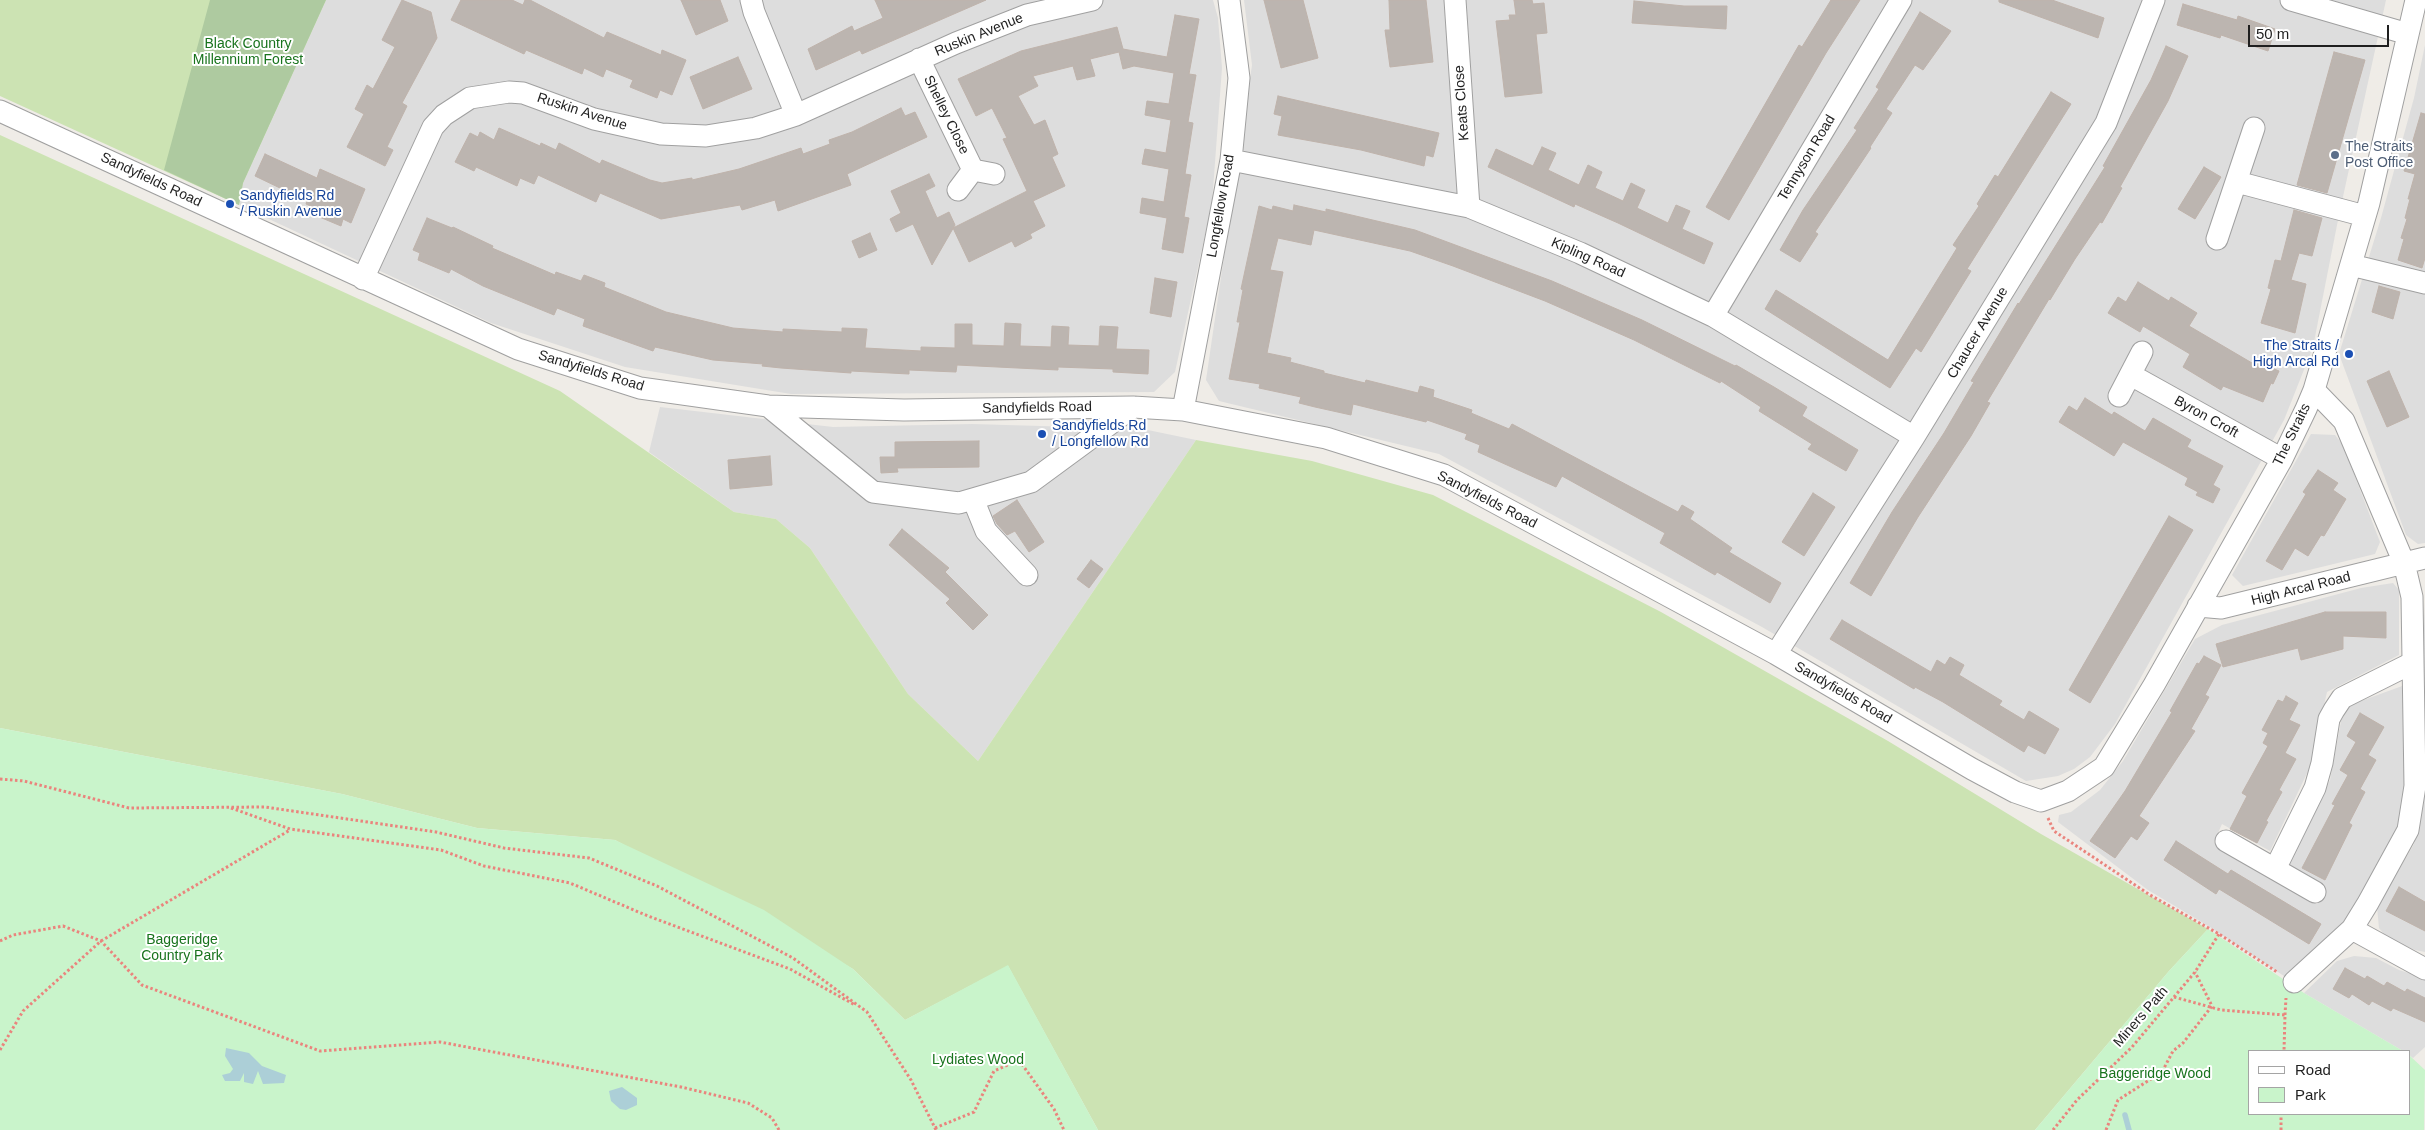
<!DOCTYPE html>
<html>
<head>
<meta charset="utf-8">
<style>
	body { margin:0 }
	#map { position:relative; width:2425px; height:1130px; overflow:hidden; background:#efece7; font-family:Helvetica,sans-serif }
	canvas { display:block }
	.legend { position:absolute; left:2248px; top:1050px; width:162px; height:65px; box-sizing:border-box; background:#fff; border:1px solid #a5a5a5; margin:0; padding:6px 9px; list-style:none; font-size:15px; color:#1f1f1f }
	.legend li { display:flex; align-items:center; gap:10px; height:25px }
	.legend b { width:25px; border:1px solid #a5a5a5 }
	.scale { position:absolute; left:2248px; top:25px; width:141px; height:22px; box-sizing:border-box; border:2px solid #1f1f1f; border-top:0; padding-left:6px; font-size:15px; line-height:18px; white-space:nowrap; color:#1f1f1f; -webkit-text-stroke:4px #fff; paint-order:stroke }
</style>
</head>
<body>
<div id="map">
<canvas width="2425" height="1130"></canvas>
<ul class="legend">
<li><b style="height:6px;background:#fff"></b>Road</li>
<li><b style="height:14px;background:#c9f4cb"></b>Park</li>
</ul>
<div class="scale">50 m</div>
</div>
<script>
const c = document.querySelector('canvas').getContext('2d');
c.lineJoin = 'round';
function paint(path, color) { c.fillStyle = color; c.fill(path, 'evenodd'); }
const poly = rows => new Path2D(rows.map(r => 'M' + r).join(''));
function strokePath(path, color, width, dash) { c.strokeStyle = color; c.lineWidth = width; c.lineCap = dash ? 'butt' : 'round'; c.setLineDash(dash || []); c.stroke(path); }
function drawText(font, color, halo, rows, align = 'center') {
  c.font = font + ' Helvetica,sans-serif'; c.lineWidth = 4; c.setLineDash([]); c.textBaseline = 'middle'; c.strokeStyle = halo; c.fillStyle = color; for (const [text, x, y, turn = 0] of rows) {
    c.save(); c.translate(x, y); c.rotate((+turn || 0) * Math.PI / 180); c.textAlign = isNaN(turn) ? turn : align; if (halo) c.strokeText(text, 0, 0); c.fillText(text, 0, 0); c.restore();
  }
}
paint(poly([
	[326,0,1213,0,1218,18,1222,68,1212,203,1175,372,1154,392,791,394,625,367,491,323,239,205,243,183],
	[1244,0,2386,0,2339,215,2313,347,2284,420,2115,724,2090,757,2074,769,2058,776,2026,781,1762,627,1439,454,1219,401,1206,380,1252,65],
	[2425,45,2425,543,2418,544,2406,535,2339,354,2381,218,2414,98],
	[660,407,833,427,972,424,1143,429,1196,440,978,761,908,694,810,548,776,519,734,512,649,452],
	[2311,434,2335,435,2343,445,2380,542,2375,554,2243,586,2232,575],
	[2393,583,2399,590,2399,655,2327,692,2310,767,2270,851,2222,824,2214,842,2317,904,2324,892,2287,867,2330,780,2341,721,2350,705,2405,685,2407,813,2346,925,2289,976,2284,976,2210,927,2148,890,2058,822,2059,815,2071,812,2100,790,2123,761,2195,639,2222,625,2361,588],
	[2425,602,2425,952,2415,950,2387,938,2379,928,2377,907,2414,844,2424,802,2422,676],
	[2354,956,2376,958,2399,970,2425,978,2425,1047,2413,1058,2409,1055,2409,1051,2403,1051,2304,993,2337,961]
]), '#ddd');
paint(poly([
	[0,0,326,0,243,183,239,205,0,96],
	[0,135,560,391,734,512,776,519,810,548,908,694,978,761,1196,440,1312,461,1433,495,1661,612,1888,741,2041,834,2208,929,2169,971,2035,1130,1098,1130,1008,966,905,1020,853,969,615,840,477,828,342,794,0,728]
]), '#cce3b3');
paint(poly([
	[210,0,326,0,243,183,239,205,164,170]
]), '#aecaa0');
paint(poly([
	[0,728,342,794,477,828,615,840,764,910,853,969,905,1020,1008,965,1098,1130,0,1130],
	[2208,929,2304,993,2403,1051,2249,1051,2249,1114,2409,1114,2409,1055,2425,1070,2424,1130,2035,1130,2169,971]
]), '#c9f4cb');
paint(poly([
	[226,1048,249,1053,262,1066,286,1075,284,1083,263,1084,258,1071,253,1084,244,1082,244,1073,240,1081,225,1081,222,1075,230,1073,233,1069,225,1056],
	[622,1087,637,1098,637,1105,626,1110,620,1109,611,1101,609,1091]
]), '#accfd7');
strokePath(poly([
	[2125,1115,2129,1130]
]), '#accfd7', 5.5);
const building = poly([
	[402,0,431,12,437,38,402,103,407,106,387,147,393,150,385,166,347,147,364,114,355,109,367,85,373,89,395,47,382,40,402,0],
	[461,0,512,0,523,5,525,0,530,0,604,38,607,32,661,55,662,50,686,60,672,95,660,90,657,98,630,87,633,80,606,69,603,77,584,68,582,74,526,50,524,54,451,20,461,0],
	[681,0,720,0,728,21,696,35,681,0],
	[875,0,986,0,862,54,860,50,816,70,808,49,852,26,854,31,883,18,875,0],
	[1264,0,1303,0,1318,58,1281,68,1264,0],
	[1389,0,1426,0,1433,62,1390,67,1385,30,1390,30,1389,0],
	[1514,0,1532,0,1533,4,1544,3,1547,33,1536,34,1542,93,1505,97,1496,21,1510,20,1509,15,1516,15,1514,0],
	[1831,0,1860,0,1826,53,1729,220,1706,207,1799,45,1802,47,1831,0],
	[1999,0,2052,0,2104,18,2098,38,1999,2,1999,0],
	[1634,1,1684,6,1727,6,1726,29,1632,23,1634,1],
	[2183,4,2237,20,2238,16,2275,29,2268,51,2221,35,2220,38,2177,25,2183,4],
	[1920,12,1951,31,1923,70,1915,65,1886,109,1892,113,1870,147,1871,148,1815,232,1818,234,1800,262,1780,250,1803,210,1857,130,1854,128,1879,89,1876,87,1920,12],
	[1175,15,1199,19,1189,74,1196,75,1188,122,1193,123,1185,174,1191,175,1184,217,1189,218,1183,253,1162,249,1167,218,1140,213,1142,198,1164,202,1169,169,1142,164,1145,149,1166,153,1171,120,1145,115,1147,101,1169,104,1174,73,1134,66,1123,69,1119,52,1090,59,1095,76,1077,80,1073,66,1033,76,1038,86,1018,96,1034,125,1045,120,1058,154,1052,157,1065,186,1033,201,1045,226,1030,234,1032,238,1015,247,1012,241,969,262,953,228,1027,191,1003,139,1007,138,992,108,976,116,958,79,1021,51,1117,27,1123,49,1167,57,1175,15],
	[2166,46,2188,56,2168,101,2120,187,2122,188,2102,223,2100,222,2075,259,2050,300,2049,299,1987,402,1990,403,1971,436,1918,517,1871,596,1850,583,1892,512,1944,433,1974,382,1971,381,2018,303,2019,304,2105,167,2103,166,2151,80,2166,46],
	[2334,52,2365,60,2327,193,2297,185,2334,52],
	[738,57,752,89,703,109,690,77,738,57],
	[2051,92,2071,104,1967,269,1971,271,1921,352,1916,348,1890,388,1765,309,1776,290,1888,360,1957,248,1953,245,1979,206,1977,204,1995,175,1998,177,2051,92],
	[1278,96,1439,133,1433,157,1426,155,1424,166,1361,150,1278,135,1282,116,1274,114,1278,96],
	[901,108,905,116,915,112,927,137,847,174,851,185,778,211,775,200,742,210,740,205,661,219,600,193,596,202,538,175,534,184,520,178,517,186,476,167,474,171,455,162,470,133,478,137,480,132,494,140,499,128,540,146,541,143,556,150,559,143,600,164,602,160,650,180,662,183,692,178,692,180,739,169,801,148,803,154,830,144,829,140,852,132,901,108],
	[2421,113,2425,114,2425,258,2422,268,2398,260,2404,239,2401,238,2407,219,2405,218,2410,199,2408,199,2415,174,2404,171,2421,113],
	[1542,147,1556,153,1548,170,1579,185,1588,165,1602,172,1595,188,1623,201,1631,183,1645,190,1637,208,1668,223,1676,205,1690,211,1682,229,1713,243,1704,264,1618,223,1575,204,1574,207,1488,167,1496,149,1533,166,1542,147],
	[265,154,317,178,320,169,365,189,351,223,343,219,341,226,310,213,313,207,306,204,307,201,255,176,265,154],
	[2204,167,2221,177,2195,219,2178,209,2204,167],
	[929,174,935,186,925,191,937,218,949,212,955,225,932,265,913,224,896,232,890,219,901,213,891,191,929,174],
	[1294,205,1326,212,1326,209,1415,230,1552,281,1642,320,1735,366,1736,365,1774,387,1807,407,1802,416,1858,450,1846,471,1808,449,1812,444,1759,411,1761,407,1721,381,1720,383,1634,340,1545,301,1453,266,1410,251,1314,230,1311,245,1278,238,1270,270,1283,272,1267,353,1291,358,1290,362,1324,371,1324,373,1365,383,1366,380,1418,393,1420,386,1434,390,1433,397,1472,410,1471,413,1509,429,1512,424,1678,512,1682,505,1694,512,1690,519,1732,548,1729,552,1781,583,1770,603,1717,572,1715,575,1660,543,1665,533,1562,476,1556,487,1478,452,1480,445,1465,439,1467,434,1427,420,1426,422,1353,404,1351,415,1315,407,1299,403,1301,397,1259,388,1260,384,1229,379,1240,322,1237,322,1243,290,1241,289,1259,206,1272,210,1273,206,1293,211,1294,205],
	[2294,210,2322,218,2312,256,2299,253,2291,280,2306,284,2295,333,2261,323,2271,289,2268,288,2275,260,2281,261,2294,210],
	[427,218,452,228,453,227,493,246,492,248,555,275,556,272,581,281,584,275,605,283,604,287,666,312,733,328,783,332,783,329,842,332,842,328,867,329,865,348,921,351,921,347,955,348,955,324,972,324,972,345,1004,346,1005,323,1021,324,1020,346,1051,347,1052,326,1069,327,1068,345,1099,346,1100,326,1118,327,1116,349,1149,350,1148,374,1113,372,1113,369,1058,367,1058,370,957,365,956,372,909,370,909,374,851,371,851,373,781,368,762,366,763,364,713,360,655,347,653,351,583,326,585,319,557,308,554,315,483,286,451,269,449,273,418,260,420,253,413,250,427,218],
	[870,233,877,250,859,258,852,241,870,233],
	[1155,278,1177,282,1171,317,1150,313,1155,278],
	[2138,282,2169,301,2171,297,2197,313,2189,326,2252,363,2253,360,2279,371,2273,384,2271,383,2263,402,2223,386,2221,390,2183,367,2190,354,2143,326,2140,332,2108,313,2118,297,2126,302,2138,282],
	[2379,286,2400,292,2393,319,2372,312,2379,286],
	[2389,371,2409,417,2387,427,2367,381,2389,371],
	[2085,398,2112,415,2114,412,2145,431,2153,418,2191,440,2187,447,2223,466,2213,485,2220,489,2213,503,2196,495,2198,492,2185,485,2188,478,2123,442,2114,456,2059,422,2069,406,2077,411,2085,398],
	[979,441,979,467,897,468,898,472,881,473,880,457,895,457,895,442,979,441],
	[770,456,772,485,730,489,728,460,770,456],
	[2318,470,2338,483,2333,490,2346,499,2324,536,2321,535,2308,556,2295,548,2282,570,2266,561,2306,494,2303,492,2318,470],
	[1813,493,1835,507,1804,556,1782,542,1813,493],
	[1017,500,1044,542,1029,552,1015,531,1007,535,997,524,993,516,1017,500],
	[2169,516,2193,530,2090,703,2069,690,2169,516],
	[902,529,949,568,945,572,988,615,973,630,946,603,950,599,889,545,902,529],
	[1091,560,1103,569,1089,588,1077,579,1091,560],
	[2325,612,2386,612,2386,638,2343,636,2343,649,2301,660,2298,648,2223,667,2216,644,2325,612],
	[1842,620,1931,672,1937,660,1945,665,1950,657,1964,665,1959,675,2002,701,1999,705,2024,720,2029,711,2059,729,2045,754,2028,745,2024,752,1943,702,1915,687,1914,689,1830,639,1842,620],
	[2204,656,2221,665,2205,695,2209,697,2191,729,2195,731,2139,816,2149,823,2137,840,2131,836,2115,858,2090,841,2125,791,2172,712,2170,711,2197,663,2199,664,2204,656],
	[2286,696,2298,703,2289,720,2300,725,2285,753,2296,759,2279,790,2282,792,2266,821,2268,822,2257,843,2230,829,2247,796,2242,793,2268,746,2263,743,2268,733,2262,730,2278,700,2283,702,2286,696],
	[2360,713,2384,727,2368,755,2376,760,2360,789,2365,792,2349,823,2352,825,2325,880,2302,868,2335,805,2332,804,2348,775,2340,770,2356,742,2347,736,2360,713],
	[2176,841,2228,874,2231,870,2321,924,2309,944,2219,889,2216,894,2164,860,2176,841],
	[2399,887,2425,902,2425,931,2386,911,2399,887],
	[2345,968,2365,979,2367,976,2384,986,2387,982,2405,992,2407,989,2425,998,2425,1022,2393,1008,2391,1011,2372,1001,2369,1005,2352,994,2349,998,2333,989,2345,968]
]);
paint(building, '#bcb5b0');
strokePath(building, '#bfb3ab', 1);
const minor = poly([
	[751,0,754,12,796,115],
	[1455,0,1469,207],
	[2291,0,2408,34],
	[919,59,973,170],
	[0,111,518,349,640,388,768,406,904,410,1133,407,1183,410,1326,438,1444,475,1776,654,1972,769,2015,792,2041,801,2068,791,2104,767,2154,685,2282,459,2306,409,2314,390,2369,203,2416,0],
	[1231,160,1469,207,1580,253,1713,316,1914,437],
	[2237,182,2365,216],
	[958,190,973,170,994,174],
	[2217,239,2254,128],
	[2351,265,2425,283],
	[363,279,433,127,444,115,470,98,509,92,523,93,594,119,661,134,706,136,756,128,796,115,956,43,1027,15,1092,0],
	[1713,316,1901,0],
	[2131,375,2282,459],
	[2119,396,2142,352],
	[768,406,873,492,959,503,1031,482,1133,407],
	[1183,410,1231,160,1239,78,1229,0],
	[973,499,986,531,1027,575],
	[2198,606,2221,608,2425,558],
	[1776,654,1914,437,2106,123,2154,0],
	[2226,841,2315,892],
	[2275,869,2315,788,2322,763,2329,719,2334,710,2342,698,2412,663],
	[2352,929,2425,969],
	[2294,982,2352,929,2368,903,2408,830,2415,786,2412,597,2404,563,2344,421,2314,390]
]);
strokePath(minor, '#a0a0a0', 23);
strokePath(poly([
	[0,779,24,781,129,808,265,807,436,832,504,848,589,858,657,886,793,958,867,1012,911,1080,936,1130],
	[231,808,290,829,441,850,484,866,570,883,648,916,790,969,855,1005],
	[2048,818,2054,831,2150,895,2219,934,2277,972],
	[0,941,13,935,63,926,101,941,142,985,320,1051,440,1042,681,1087,748,1103,772,1118,779,1130],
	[2174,997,2221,1010,2285,1015,2284,1051],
	[2285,1015,2286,998],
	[0,1050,23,1011,101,941,290,830],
	[935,1128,974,1112,994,1071,1019,1060,1054,1109,1064,1130],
	[2053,1130,2077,1100,2132,1047,2195,972,2219,934],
	[2106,1130,2118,1100,2162,1072,2173,1051,2183,1043,2212,1006,2195,972],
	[2281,1130,2281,1114]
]), '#ea847d', 3, [2.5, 2.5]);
strokePath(minor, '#fff', 21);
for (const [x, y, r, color] of [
	[2335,155,5,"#5c6f8a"],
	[230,204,5,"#1a4fb4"],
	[2349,354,5,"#1a4fb4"],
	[1042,434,5,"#1a4fb4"]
]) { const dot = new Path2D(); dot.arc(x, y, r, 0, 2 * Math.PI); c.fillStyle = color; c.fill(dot); strokePath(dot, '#fff', 2); }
drawText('14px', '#1f1f1f', '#fff', [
	["Ruskin Avenue",979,35,-22],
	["Keats Close",1462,103,-94],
	["Ruskin Avenue",582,112,18],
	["Shelley Close",946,115,64],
	["Tennyson Road",1807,158,-59],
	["Sandyfields Road",151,180,25],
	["Longfellow Road",1221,206,-80],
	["Kipling Road",1588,258,24],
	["Chaucer Avenue",1978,333,-59],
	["Sandyfields Road",591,371,17],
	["Sandyfields Road",1037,408,-1],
	["Byron Croft",2206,417,29],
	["The Straits",2292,435,-64],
	["Sandyfields Road",1487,500,27],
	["High Arcal Road",2301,589,-14],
	["Sandyfields Road",1843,693,30],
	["Miners Path",2141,1017,-49]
]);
drawText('14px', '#18731d', '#fff', [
	["Black Country",248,44],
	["Millennium Forest",248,60],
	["Baggeridge",182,940],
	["Country Park",182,956],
	["Lydiates Wood",978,1060],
	["Baggeridge Wood",2155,1074]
]);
drawText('14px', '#4e5e75', '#fff', [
	["The Straits",2345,147],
	["Post Office",2345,163]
], 'left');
drawText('14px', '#164399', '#fff', [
	["Sandyfields Rd",240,196],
	["/ Ruskin Avenue",240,212],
	["The Straits /",2339,346,"right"],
	["High Arcal Rd",2339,362,"right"],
	["Sandyfields Rd",1052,426],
	["/ Longfellow Rd",1052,442]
], 'left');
</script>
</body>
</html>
